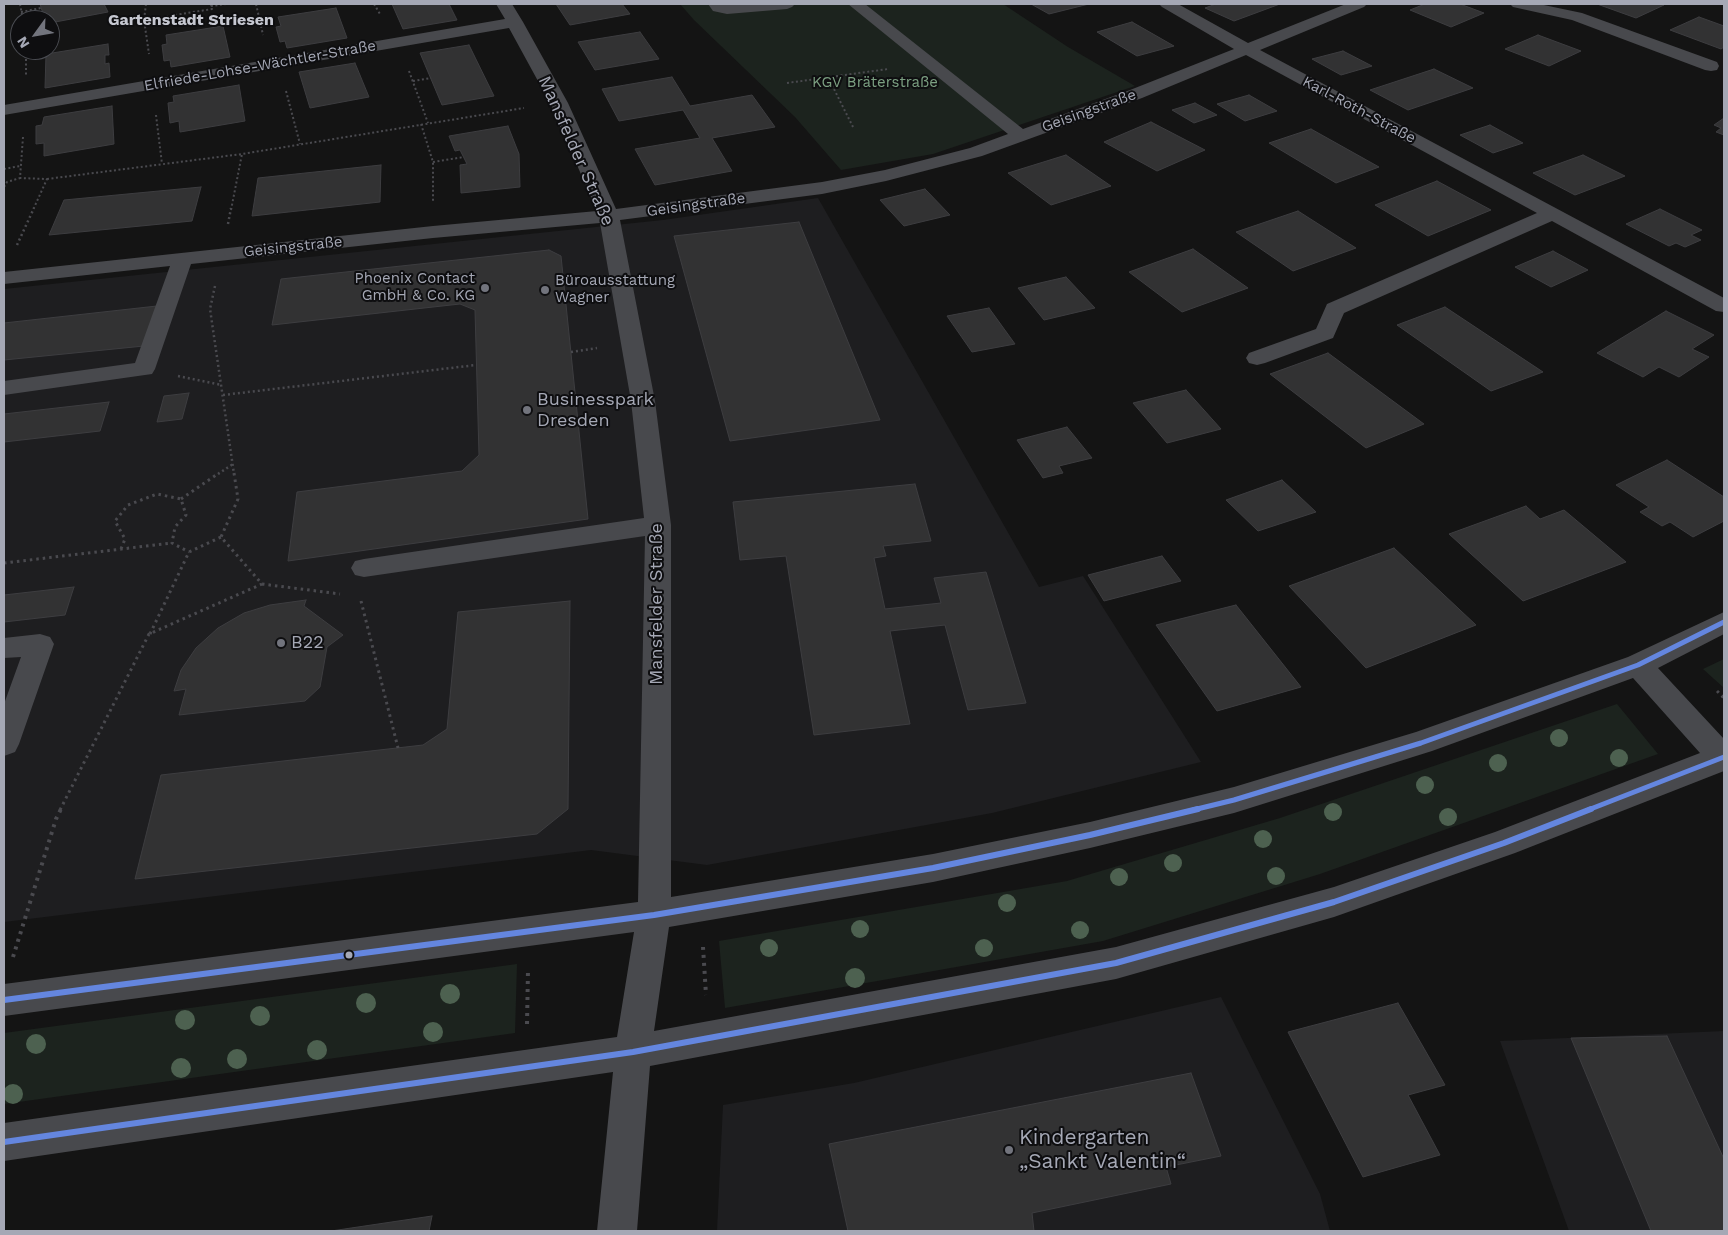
<!DOCTYPE html>
<html>
<head>
<meta charset="utf-8">
<style>
	body { margin:0 }
	#map { position:relative; width:1728px; height:1235px; overflow:hidden; background:#141414; font-family:"Work Sans",sans-serif }
	canvas { display:block }
	.frame { position:absolute; inset:0; border:5px solid #a5a8b5; pointer-events:none }
	.north { position:absolute; left:10px; top:10px; width:50px; height:50px; box-sizing:border-box; background:#0e0e10; border:1px solid #4a4c52; border-radius:50%; rotate:238deg; font-size:14px; font-weight:700; line-height:20px; text-align:center; color:#a5a8b5 }
	.north::after { content:''; display:block; margin:auto; width:18px; height:22px; background:#72747d; clip-path:polygon(50% 0,100% 100%,50% 72%,0 100%) }
</style>
</head>
<body>
<div id="map">
<canvas width="1728" height="1235"></canvas>
<div class="frame"></div>
<div class="north">N</div>
</div>
<script>
const c = document.querySelector('canvas').getContext('2d');
c.lineJoin = 'round';
function paint(path, color) { c.fillStyle = color; c.fill(path, 'evenodd'); }
const poly = rows => new Path2D(rows.map(r => 'M' + r).join(''));
function strokePath(path, color, width, dash) { c.strokeStyle = color; c.lineWidth = width; c.lineCap = dash ? 'butt' : 'round'; c.setLineDash(dash || []); c.stroke(path); }
function drawText(font, color, halo, rows, align = 'center') {
  c.font = font + ' "Work Sans",sans-serif'; c.lineWidth = 4; c.setLineDash([]); c.textBaseline = 'middle'; c.strokeStyle = halo; c.fillStyle = color; for (const [text, x, y, turn = 0] of rows) {
    c.save(); c.translate(x, y); c.rotate((+turn || 0) * Math.PI / 180); c.textAlign = isNaN(turn) ? turn : align; if (halo) c.strokeText(text, 0, 0); c.fillText(text, 0, 0); c.restore();
  }
}
paint(poly([
	[818,198,1039,587,1083,576,1201,762,992,813,707,865,591,850,4,922,4,289,663,220],
	[1221,997,1320,1194,1330,1231,717,1231,723,1105,854,1083],
	[1724,1031,1724,1231,1569,1231,1500,1041]
]), '#1e1e20');
paint(poly([
	[680,4,1003,4,1068,47,1135,86,933,154,841,170,795,117,694,20],
	[1724,659,1724,688,1703,669],
	[1617,704,1658,754,1320,874,1103,941,725,1008,719,941,1067,881,1280,818],
	[517,964,515,1033,4,1104,4,1033]
]), '#1c231e');
const building = poly([
	[40,4,104,4,108,12,50,23,50,20,45,20,40,4],
	[392,4,449,4,457,20,403,29,392,4],
	[556,4,622,4,630,14,570,25,556,4],
	[1031,4,1089,4,1049,14,1031,4],
	[1216,4,1280,4,1234,21,1205,8,1216,4],
	[1425,4,1460,4,1484,13,1451,27,1410,10,1425,4],
	[1597,4,1661,4,1664,5,1636,18,1597,4],
	[336,8,347,38,287,48,285,41,280,42,276,27,281,26,278,17,336,8],
	[1699,17,1724,26,1724,47,1721,49,1670,30,1699,17],
	[1132,22,1174,46,1137,56,1097,32,1132,22],
	[223,26,230,57,171,67,170,60,164,61,162,45,167,44,166,35,223,26],
	[640,32,659,59,595,70,578,42,640,32],
	[1538,35,1581,51,1549,66,1505,49,1538,35],
	[108,44,109,55,105,55,105,64,109,63,110,77,45,88,46,54,108,44],
	[469,45,494,96,442,105,420,53,469,45],
	[1343,51,1372,66,1341,75,1312,59,1343,51],
	[355,63,369,97,310,108,299,72,355,63],
	[1434,69,1473,88,1408,110,1370,90,1434,69],
	[672,77,690,106,752,95,775,127,712,138,732,171,655,185,635,149,700,138,683,110,619,121,602,89,672,77],
	[239,85,245,121,180,132,179,121,170,123,168,103,174,102,173,96,239,85],
	[1249,95,1277,111,1245,121,1217,104,1249,95],
	[1195,103,1217,115,1194,123,1172,110,1195,103],
	[112,106,114,144,44,156,44,143,36,144,36,126,42,125,44,117,112,106],
	[1724,118,1724,135,1716,132,1721,128,1714,125,1724,118],
	[1151,122,1205,150,1157,171,1104,142,1151,122],
	[1490,125,1523,143,1493,153,1460,135,1490,125],
	[508,126,519,154,520,187,461,193,460,165,467,164,460,150,455,151,449,136,508,126],
	[1311,129,1379,167,1336,183,1269,143,1311,129],
	[1066,155,1111,186,1051,205,1008,173,1066,155],
	[1583,155,1625,176,1575,195,1533,173,1583,155],
	[381,165,380,202,252,216,258,178,381,165],
	[1437,181,1491,210,1428,236,1375,205,1437,181],
	[201,187,192,221,49,235,64,200,201,187],
	[925,189,950,215,904,226,880,200,925,189],
	[1660,209,1702,230,1691,235,1701,240,1685,247,1676,243,1669,246,1626,224,1660,209],
	[1298,211,1356,248,1293,271,1236,232,1298,211],
	[799,222,880,420,730,441,674,236,799,222],
	[1193,249,1248,288,1182,312,1129,272,1193,249],
	[549,250,561,256,588,519,288,561,297,492,462,471,479,455,475,310,460,304,272,325,281,279,549,250],
	[1553,251,1588,270,1551,287,1515,267,1553,251],
	[1066,277,1095,308,1044,320,1018,288,1066,277],
	[157,306,144,346,4,360,4,323,157,306],
	[1445,307,1543,372,1491,391,1397,325,1445,307],
	[989,308,1015,344,972,352,947,316,989,308],
	[1666,311,1714,335,1692,349,1709,357,1679,377,1659,367,1643,377,1597,353,1666,311],
	[1328,353,1424,424,1366,448,1270,374,1328,353],
	[1186,390,1221,429,1167,443,1133,403,1186,390],
	[189,393,182,419,157,422,164,396,189,393],
	[109,402,100,431,4,442,4,414,109,402],
	[1067,427,1092,458,1059,466,1063,473,1043,478,1017,440,1067,427],
	[1667,460,1724,497,1724,521,1693,537,1670,522,1662,526,1640,512,1649,507,1616,485,1667,460],
	[1282,480,1316,512,1258,531,1226,500,1282,480],
	[915,484,931,541,883,546,886,556,874,558,885,609,941,603,934,578,986,572,1026,703,968,710,945,625,890,631,910,724,814,735,786,556,740,560,733,502,915,484],
	[1526,506,1540,519,1564,510,1626,562,1523,601,1449,534,1526,506],
	[1394,548,1476,625,1366,668,1289,586,1394,548],
	[1162,556,1181,581,1104,601,1088,575,1162,556],
	[74,587,65,615,4,622,4,595,74,587],
	[306,600,304,606,343,635,327,647,320,687,305,701,179,715,186,689,174,691,181,670,196,648,218,628,244,613,270,605,306,600],
	[570,601,568,809,537,834,135,879,161,775,423,745,447,729,458,612,570,601],
	[1236,605,1301,687,1217,711,1156,625,1236,605],
	[1398,1003,1445,1085,1408,1095,1440,1155,1363,1177,1288,1032,1398,1003],
	[1667,1036,1724,1159,1724,1231,1651,1231,1571,1038,1667,1036],
	[1191,1073,1221,1156,1166,1167,1171,1184,1032,1213,1034,1231,848,1231,829,1144,1191,1073],
	[432,1216,429,1231,331,1231,432,1216]
]);
paint(building, '#323233');
strokePath(building, '#3d3d40', 1);
strokePath(poly([
	[20,4,23,20],
	[146,4,144,20,149,54],
	[256,4,263,35],
	[374,4,380,14],
	[21,12,41,8],
	[144,20,212,9,211,6,226,4],
	[26,50,26,76],
	[409,71,428,123],
	[828,77,853,127],
	[413,81,431,78],
	[787,83,888,69],
	[286,91,300,144],
	[156,115,162,164],
	[421,124,433,162,433,202],
	[23,137,20,178,47,179,33,210],
	[433,162,464,157],
	[4,169,20,166],
	[47,179,242,154,524,108],
	[4,187,7,182,20,178],
	[231,210,242,154]
]), '#4a4a4f', 2, [2, 2.5]);
strokePath(poly([
	[228,224,231,208],
	[17,245,34,208],
	[215,286,210,309,234,474],
	[571,352,597,348],
	[178,376,222,385],
	[223,395,476,365],
	[218,474,233,464]
]), '#4a4a4f', 2.5, [2, 3]);
strokePath(poly([
	[181,499,219,473],
	[121,549,125,539,115,521,128,505,157,494,181,499,186,515,175,527,172,543,189,552],
	[4,563,172,543],
	[262,584,340,594],
	[361,601,398,748],
	[150,634,189,552,221,537],
	[1717,691,1724,698],
	[60,810,149,634,262,584,221,537,238,499,234,473]
]), '#4a4a4f', 3, [2.5, 4]);
strokePath(poly([
	[703,947,706,995],
	[13,957,56,819,61,809],
	[527,1024,528,970]
]), '#4a4a4f', 4, [3, 5]);
paint(poly([
	[496,4,512,4,523,22,568,103,616,209,822,182,885,170,970,148,1008,134,848,4,865,4,1023,129,1130,90,1234,49,1162,7,1159,4,1178,4,1248,43,1346,4,1367,4,1364,7,1260,50,1724,298,1724,312,1716,311,1552,221,1344,313,1333,338,1265,363,1257,365,1249,363,1246,358,1249,353,1316,329,1327,304,1537,213,1246,55,1142,98,982,156,886,181,822,194,620,220,655,401,671,525,671,897,933,854,1090,822,1234,787,1416,732,1628,657,1724,612,1724,634,1658,668,1724,739,1724,771,1515,853,1334,917,1116,979,650,1066,637,1231,597,1231,613,1072,4,1161,4,1123,617,1037,634,932,4,1016,4,984,638,902,645,536,364,577,355,575,351,568,355,561,364,559,644,518,631,401,600,223,433,238,191,264,155,369,152,374,4,395,4,381,135,363,170,266,4,284,4,272,433,226,597,211,550,103,509,28,4,115,4,105,505,19,496,4],
	[1633,678,1700,753,1495,832,1334,887,1116,947,654,1031,669,927,933,882,1090,848,1234,813,1432,751,1633,678],
	[708,4,795,4,792,7,787,9,727,14,713,11,708,4],
	[1510,4,1539,4,1582,13,1717,62,1719,66,1717,70,1711,71,1705,70,1572,20,1513,7,1510,4],
	[40,634,50,637,54,644,19,744,15,752,4,756,4,704,21,657,4,658,4,638,40,634]
]), '#48494d');
strokePath(poly([
	[1193,810,1234,800,1421,743,1638,665,1724,622],
	[1588,810,1724,757]
]), '#6486df', 5);
strokePath(poly([
	[4,1000,654,915,933,868,1090,835,1198,809],
	[4,1142,633,1052,1116,963,1334,902,1504,843,1591,809]
]), '#6486df', 6);
c.fillStyle = '#4d6150';
for (const [x, y, r] of [
	[1559,738,9],
	[1619,758,9],
	[1498,763,9],
	[1425,785,9],
	[1333,812,9],
	[1448,817,9],
	[1263,839,9],
	[1173,863,9],
	[1276,876,9],
	[1119,877,9],
	[1007,903,9],
	[860,929,9],
	[1080,930,9],
	[769,948,9],
	[984,948,9],
	[855,978,10],
	[450,994,10],
	[366,1003,10],
	[260,1016,10],
	[185,1020,10],
	[433,1032,10],
	[36,1044,10],
	[317,1050,10],
	[237,1059,10],
	[181,1068,10],
	[13,1094,10]
]) { c.beginPath(); c.arc(x, y, r, 0, 2 * Math.PI); c.fill(); }
for (const [x, y, r, color] of [
	[485,288,5,"#72747d"],
	[545,290,5,"#72747d"],
	[527,410,5,"#72747d"],
	[281,643,5,"#72747d"],
	[349,955,4.5,"#a5a8b5"],
	[1009,1150,5,"#72747d"]
]) { const dot = new Path2D(); dot.arc(x, y, r, 0, 2 * Math.PI); c.fillStyle = color; c.fill(dot); strokePath(dot, '#0e0e10', 2); }
drawText('15px', '#a5a8b5', '#0e0e10', [
	["Elfriede-Lohse-Wächtler-Straße",260,66,-10],
	["Karl-Roth-Straße",1359,110,28],
	["Geisingstraße",1089,111,-20],
	["Geisingstraße",696,205,-8],
	["Geisingstraße",293,247,-6]
]);
drawText('15px', '#7ca082', '#0e0e10', [
	["KGV Bräterstraße",875,83]
]);
drawText('15px', '#a5a8b5', '#0e0e10', [
	["Phoenix Contact",475,279],
	["GmbH & Co. KG",475,296],
	["Büroausstattung",555,281,"left"],
	["Wagner",555,298,"left"]
], 'right');
drawText('bold 16px', '#c6c8d1', '#0e0e10', [
	["Gartenstadt Striesen",191,20]
]);
drawText('18px', '#a5a8b5', '#0e0e10', [
	["Mansfelder Straße",576,151,66],
	["Mansfelder Straße",657,604,-90]
]);
drawText('18px', '#a5a8b5', '#0e0e10', [
	["Businesspark",537,400],
	["Dresden",537,421],
	["B22",291,643]
], 'left');
drawText('21px', '#a5a8b5', '#0e0e10', [
	["Kindergarten",1019,1138],
	["„Sankt Valentin“",1019,1162]
], 'left');
</script>
</body>
</html>
